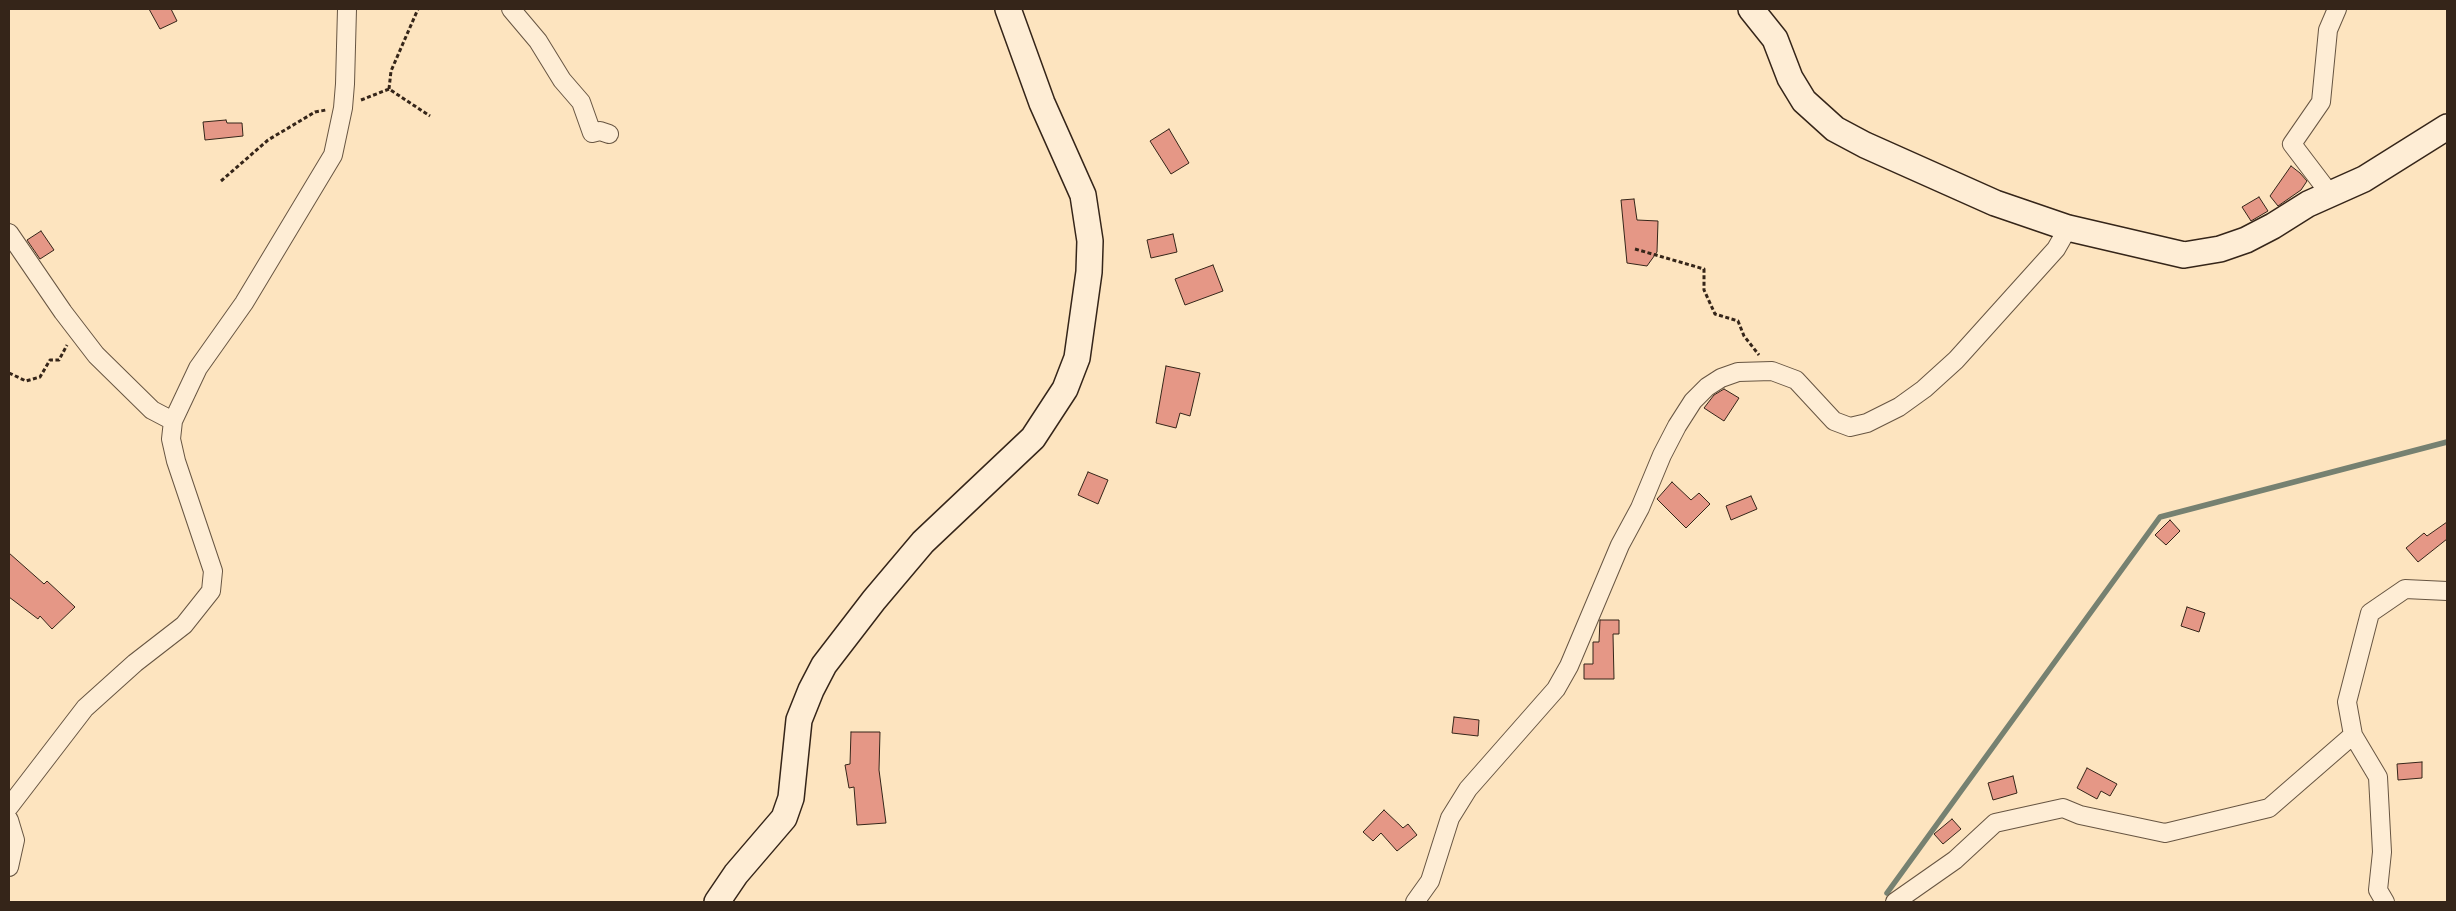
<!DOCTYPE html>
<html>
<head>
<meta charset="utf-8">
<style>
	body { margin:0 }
	#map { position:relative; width:2456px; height:911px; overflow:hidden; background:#fde4bf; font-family:"IM FELL English",serif }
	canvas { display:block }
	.frame { position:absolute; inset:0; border:10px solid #352519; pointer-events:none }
</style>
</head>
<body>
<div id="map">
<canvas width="2456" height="911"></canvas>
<div class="frame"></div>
</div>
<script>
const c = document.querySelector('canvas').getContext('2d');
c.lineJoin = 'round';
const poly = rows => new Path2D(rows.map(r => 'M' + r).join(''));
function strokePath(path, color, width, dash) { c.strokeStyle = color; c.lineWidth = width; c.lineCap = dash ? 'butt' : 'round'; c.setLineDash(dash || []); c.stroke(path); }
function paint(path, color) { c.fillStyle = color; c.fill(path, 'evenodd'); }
strokePath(poly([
	[1887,893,2160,517,2447,442]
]), '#768171', 5.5);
const building = poly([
	[149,9,171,9,177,21,160,29,149,9],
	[226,120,227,123,242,123,243,136,205,140,203,122,226,120],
	[1169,129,1189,163,1171,174,1150,141,1169,129],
	[2291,166,2300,173,2307,181,2301,190,2278,206,2270,196,2291,166],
	[2259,197,2268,211,2251,221,2242,207,2259,197],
	[1634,199,1637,220,1658,221,1657,252,1647,266,1627,263,1621,200,1634,199],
	[41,231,54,250,40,259,27,240,41,231],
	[1173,234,1177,252,1151,258,1147,240,1173,234],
	[1213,265,1223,291,1185,305,1175,279,1213,265],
	[1166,366,1200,373,1190,416,1180,413,1176,428,1156,423,1166,366],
	[1724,389,1739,398,1724,421,1704,408,1714,395,1724,389],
	[1088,472,1108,480,1098,504,1078,495,1088,472],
	[1672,482,1691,500,1699,493,1710,504,1686,528,1657,499,1672,482],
	[1751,496,1757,509,1731,520,1726,506,1751,496],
	[2170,520,2180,531,2166,545,2155,535,2170,520],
	[2447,522,2447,539,2418,562,2406,548,2424,533,2427,536,2447,522],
	[9,553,44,584,47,581,75,607,52,629,40,616,38,619,9,597,9,553],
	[2187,607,2205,613,2199,632,2181,626,2187,607],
	[1600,620,1619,620,1619,634,1613,634,1614,679,1584,679,1584,664,1593,664,1593,642,1599,642,1600,620],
	[1454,717,1479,720,1478,736,1452,733,1454,717],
	[851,732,880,732,879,770,886,823,857,825,854,787,849,788,845,765,850,764,851,732],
	[2422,762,2422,778,2398,780,2397,764,2422,762],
	[2087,768,2117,784,2110,796,2101,791,2097,799,2077,788,2087,768],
	[2013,776,2017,793,1993,800,1988,783,2013,776],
	[1384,810,1403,828,1408,824,1417,835,1397,851,1381,833,1373,841,1363,832,1384,810],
	[1952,819,1961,829,1943,844,1934,834,1952,819]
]);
paint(building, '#e59786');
strokePath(building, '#352519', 1);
const minor = poly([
	[511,9,538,41,562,80,581,102,592,133,600,131,609,134],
	[2330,194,2292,144,2321,102,2328,30,2337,9],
	[9,233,63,312,96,355,152,410,173,421],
	[2353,735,2378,777,2382,852,2378,890,2385,902],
	[9,807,85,708,135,663,184,625,211,591,213,571,176,461,171,439,173,421,198,368,244,303,333,155,343,108,345,84,347,9],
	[9,820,15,840,9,867],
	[1415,902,1430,881,1450,818,1468,789,1556,689,1569,666,1620,545,1640,508,1662,455,1677,426,1693,401,1707,387,1721,378,1738,372,1772,371,1796,380,1834,421,1850,427,1867,423,1899,407,1924,389,1956,360,2056,249,2068,228],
	[1895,902,1955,860,1995,823,2063,808,2080,815,2165,833,2269,808,2353,735,2347,702,2370,613,2405,589,2447,591]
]);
const secondary = poly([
	[1751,9,1775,39,1790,78,1804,101,1835,129,1865,145,1995,203,2068,228,2184,255,2220,249,2246,240,2273,226,2308,204,2364,179,2447,127],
	[717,902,736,874,784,818,791,798,799,720,811,690,824,665,874,600,923,542,1033,438,1065,389,1077,358,1089,272,1090,241,1083,195,1042,103,1008,9]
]);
strokePath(minor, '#675542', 20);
strokePath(secondary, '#352519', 28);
strokePath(poly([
	[389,89,391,71,418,9],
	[361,100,389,89,430,116],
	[221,181,268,140,315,112,326,110],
	[1635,249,1704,269,1704,290,1715,314,1738,321,1744,336,1759,355],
	[9,373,26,381,40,377,50,360,59,360,67,345]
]), '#352519', 3, [4, 2.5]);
strokePath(minor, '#feedd5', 18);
strokePath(secondary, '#feedd5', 25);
</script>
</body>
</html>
